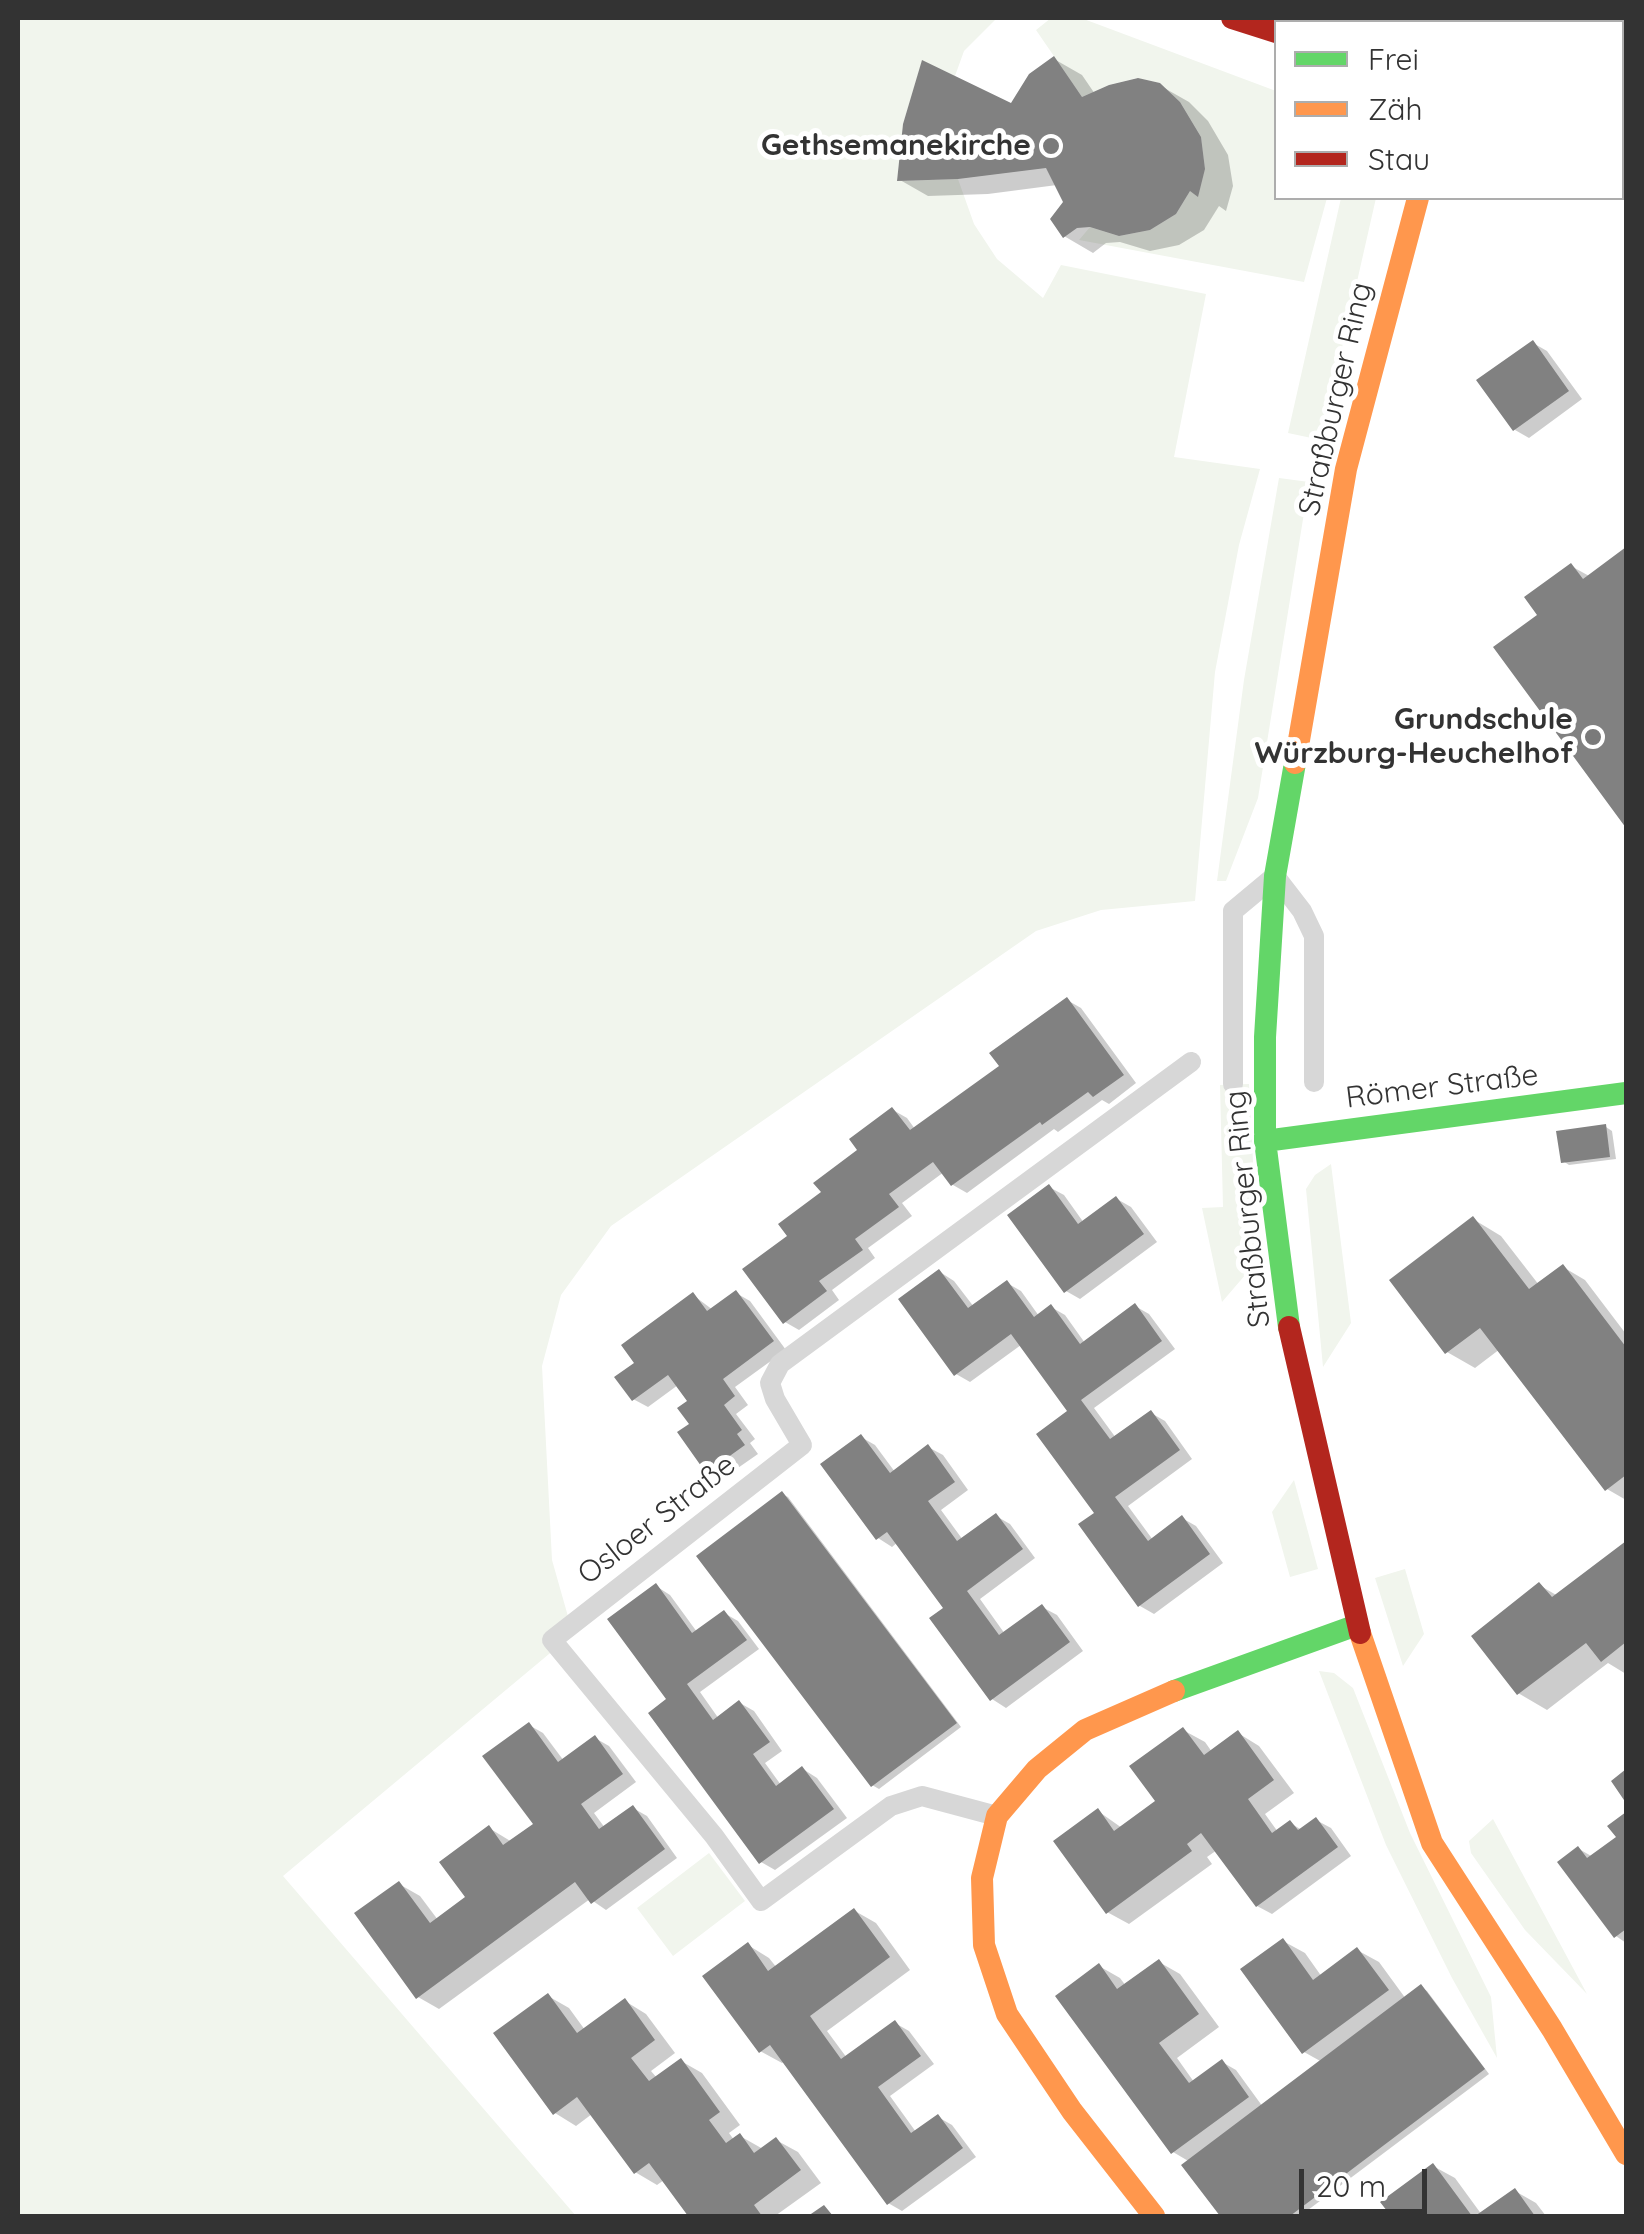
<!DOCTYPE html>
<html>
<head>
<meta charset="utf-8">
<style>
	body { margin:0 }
	#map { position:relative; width:1644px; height:2234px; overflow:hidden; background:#fff; font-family:Quicksand,sans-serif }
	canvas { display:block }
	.frame { position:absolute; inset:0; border:20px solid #333; pointer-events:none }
	.legend { position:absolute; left:1274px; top:20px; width:350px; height:180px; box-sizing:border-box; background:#fff; border:2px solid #adadad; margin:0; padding:12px 18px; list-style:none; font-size:30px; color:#333 }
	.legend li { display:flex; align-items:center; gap:20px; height:50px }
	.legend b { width:50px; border:2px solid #adadad }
	.scale { position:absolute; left:1299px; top:2169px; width:128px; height:45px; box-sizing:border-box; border:5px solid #333; border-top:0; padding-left:12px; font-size:30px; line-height:35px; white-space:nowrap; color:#333; -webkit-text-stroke:8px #fff; paint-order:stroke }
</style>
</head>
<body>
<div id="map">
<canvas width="1644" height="2234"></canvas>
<div class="frame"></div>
<ul class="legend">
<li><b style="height:12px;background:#63d668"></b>Frei</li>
<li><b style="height:12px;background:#ff974d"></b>Zäh</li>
<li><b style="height:12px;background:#b3261e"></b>Stau</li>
</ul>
<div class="scale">20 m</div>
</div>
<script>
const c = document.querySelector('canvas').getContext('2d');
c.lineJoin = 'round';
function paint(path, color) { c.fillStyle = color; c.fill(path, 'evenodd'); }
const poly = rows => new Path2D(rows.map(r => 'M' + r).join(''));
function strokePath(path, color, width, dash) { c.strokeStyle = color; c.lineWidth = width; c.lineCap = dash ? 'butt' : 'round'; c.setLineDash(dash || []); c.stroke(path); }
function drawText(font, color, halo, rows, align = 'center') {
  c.font = font + ' Quicksand,sans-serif'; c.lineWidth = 10; c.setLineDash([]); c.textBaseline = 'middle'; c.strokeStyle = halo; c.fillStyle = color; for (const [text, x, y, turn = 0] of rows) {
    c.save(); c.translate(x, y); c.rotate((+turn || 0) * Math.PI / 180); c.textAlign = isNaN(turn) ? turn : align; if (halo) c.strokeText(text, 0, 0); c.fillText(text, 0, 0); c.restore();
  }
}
paint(poly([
	[18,18,997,18,964,51,955,76,922,61,903,124,897,181,958,179,974,224,997,259,1043,298,1061,265,1206,294,1174,457,1260,469,1239,545,1215,672,1195,901,1101,910,1036,931,611,1226,561,1295,542,1366,552,1560,573,1634,283,1876,576,2216,18,2216],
	[1051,18,1081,18,1276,91,1276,198,1327,198,1304,282,1079,240,1090,227,1119,236,1150,230,1176,214,1190,191,1198,196,1205,169,1201,137,1180,102,1160,83,1137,78,1109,85,1082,97,1036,30],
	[1341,198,1376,198,1321,440,1288,433],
	[1279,478,1309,482,1258,798,1226,881,1217,881,1244,680],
	[1249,1084,1258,1260,1222,1302,1202,1208,1223,1207,1220,1085],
	[1331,1164,1351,1323,1323,1367,1306,1189,1315,1175],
	[1294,1480,1318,1569,1290,1577,1272,1512],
	[1405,1569,1424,1634,1403,1666,1375,1578],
	[1319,1671,1334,1673,1353,1688,1410,1833,1491,1997,1497,2058,1452,1978,1386,1845],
	[1493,1819,1587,1994,1525,1930,1471,1853,1469,1841],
	[709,1853,745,1901,673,1956,637,1908]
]), '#f1f5ed');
paint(poly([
	[1054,59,1082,75,1095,94,1159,85,1189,102,1208,121,1228,155,1233,186,1226,211,1219,206,1204,230,1179,245,1150,251,1120,242,1106,243,1093,253,1064,236,1066,202,1057,185,988,194,928,196,900,180,1012,106],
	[1533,343,1547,351,1582,399,1529,438,1515,430],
	[1626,550,1626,824,1496,648,1541,615,1571,566,1591,577],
	[1067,1000,1081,1008,1136,1083,1109,1104,1102,1100,1058,1132,1054,1129,967,1193,953,1185,944,1172,902,1203,912,1216,868,1248,875,1258,832,1290,839,1300,799,1330,785,1322,790,1237,893,1110,907,1118,915,1129,1002,1066],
	[1606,1127,1612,1131,1616,1159,1569,1165,1563,1161],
	[1049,1187,1064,1195,1084,1223,1117,1199,1131,1207,1157,1242,1080,1299,1066,1291],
	[1473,1219,1501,1236,1539,1285,1563,1267,1585,1280,1626,1334,1626,1500,1607,1489,1500,1349,1475,1368,1447,1352],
	[940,1272,954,1281,974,1307,1007,1283,1021,1291,1039,1316,1051,1307,1065,1315,1085,1343,1135,1306,1149,1314,1175,1349,1094,1408,1116,1438,1151,1413,1165,1421,1192,1459,1128,1506,1153,1540,1182,1518,1196,1526,1223,1563,1154,1614,1140,1606,1081,1525,1097,1513,1070,1412,1021,1345,970,1382,956,1374],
	[736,1293,750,1301,786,1350,735,1387,748,1405,736,1414,755,1439,750,1443,758,1454,722,1479,708,1471,692,1424,690,1402,678,1385,648,1407,633,1399,637,1363,693,1295,713,1310],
	[861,1437,875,1445,895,1472,928,1447,943,1455,968,1490,941,1510,963,1540,996,1516,1010,1524,1035,1558,980,1599,1005,1634,1042,1607,1057,1615,1083,1651,1006,1708,992,1699,947,1609,898,1542,892,1547,878,1538],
	[782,1494,788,1497,961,1727,879,1789,872,1785],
	[1626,1544,1626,1674,1608,1663,1547,1710,1518,1693,1539,1585,1558,1596],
	[656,1586,670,1595,697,1632,724,1613,738,1621,759,1649,700,1692,719,1719,740,1703,754,1711,782,1751,765,1763,781,1785,803,1769,817,1778,847,1818,775,1870,761,1862,670,1699],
	[529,1725,543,1733,564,1761,595,1738,609,1746,636,1782,594,1813,605,1828,633,1808,647,1816,677,1858,606,1910,590,1899,439,2009,418,1997,399,1884,420,1896,438,1920,469,1898,489,1828,512,1842,536,1825],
	[1183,1730,1205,1742,1212,1752,1238,1733,1259,1746,1294,1793,1265,1814,1278,1832,1290,1823,1302,1830,1316,1820,1331,1828,1351,1856,1272,1914,1257,1906,1217,1850,1207,1857,1212,1864,1129,1924,1107,1912,1098,1811,1122,1828,1158,1801],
	[1626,1815,1626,1943,1616,1936,1579,1849,1593,1857,1619,1838,1611,1826],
	[855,1911,876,1923,910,1970,827,2031,847,2058,895,2023,909,2031,934,2064,890,2096,916,2132,938,2117,952,2125,976,2157,902,2211,888,2203,785,2061,782,2063,760,2051,748,1945,769,1958,777,1968],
	[1283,1941,1305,1953,1322,1977,1357,1950,1379,1962,1406,1999,1421,1987,1427,1991,1489,2074,1300,2216,1223,2216,1185,2166,1190,2162,1173,2152,1099,1966,1120,1978,1126,1986,1159,1962,1180,1974,1219,2027,1177,2058,1194,2082,1222,2062,1236,2070,1263,2107,1322,2062,1304,2052],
	[548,1996,569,2008,585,2030,625,2001,646,2014,675,2053,651,2071,657,2078,681,2061,702,2073,740,2125,729,2133,734,2140,740,2136,763,2149,776,2140,798,2152,821,2183,775,2216,691,2216,664,2180,657,2185,635,2172,592,2114,576,2126,555,2113],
	[1433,2166,1455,2178,1482,2215,1515,2191,1536,2203,1546,2216,1394,2216,1384,2202]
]), '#0003');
paint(poly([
	[1054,56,1082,97,1109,85,1138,78,1160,83,1180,102,1201,137,1205,169,1198,197,1190,191,1176,214,1150,230,1119,236,1090,227,1077,228,1063,238,1050,219,1063,202,1046,168,958,179,897,181,903,124,922,60,1011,103,1029,74],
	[1533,340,1569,391,1513,431,1476,380],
	[1626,547,1626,828,1493,647,1537,615,1524,597,1571,563,1583,579],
	[1067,997,1124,1075,1093,1097,1088,1092,1042,1125,1040,1122,951,1186,933,1162,889,1194,899,1207,855,1239,863,1250,819,1281,827,1291,783,1324,742,1269,787,1236,778,1224,821,1192,813,1183,857,1150,849,1139,892,1107,910,1130,999,1066,989,1053],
	[1606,1124,1610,1157,1561,1163,1556,1131],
	[1049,1184,1078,1224,1116,1196,1144,1234,1064,1293,1007,1215],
	[1473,1216,1529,1289,1563,1264,1626,1347,1626,1475,1605,1491,1480,1328,1445,1354,1389,1280],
	[939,1269,968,1308,1007,1280,1034,1317,1051,1304,1080,1344,1135,1303,1162,1341,1081,1400,1110,1439,1151,1410,1180,1450,1115,1497,1148,1541,1182,1515,1210,1554,1138,1607,1078,1524,1094,1513,1036,1434,1067,1411,1011,1334,954,1376,898,1299],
	[736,1290,774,1341,723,1379,735,1396,724,1405,742,1430,737,1434,745,1445,706,1473,677,1432,689,1424,677,1408,687,1401,668,1375,632,1401,614,1377,634,1363,621,1345,693,1292,707,1311],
	[861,1434,890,1473,928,1444,955,1482,928,1501,957,1541,996,1513,1023,1549,967,1591,999,1635,1042,1604,1070,1642,990,1701,929,1618,943,1608,887,1532,876,1540,820,1464],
	[782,1491,957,1723,871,1787,696,1556],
	[1626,1541,1626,1642,1601,1662,1586,1643,1517,1695,1471,1636,1539,1582,1552,1597],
	[656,1583,692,1633,724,1610,747,1640,687,1684,713,1720,739,1700,770,1742,753,1754,776,1786,802,1766,834,1809,759,1864,648,1713,666,1699,607,1619],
	[529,1722,558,1762,595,1735,623,1774,581,1804,599,1829,633,1805,665,1849,591,1904,575,1882,416,1999,354,1913,399,1881,430,1923,465,1897,439,1862,489,1825,503,1845,533,1824,482,1756],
	[1183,1727,1204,1755,1238,1730,1274,1780,1248,1799,1272,1833,1290,1820,1298,1830,1316,1817,1338,1847,1256,1907,1201,1833,1187,1844,1192,1851,1106,1914,1053,1841,1098,1808,1114,1831,1155,1801,1129,1766],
	[1626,1769,1626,1803,1611,1781],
	[1626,1812,1626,1929,1614,1938,1557,1862,1578,1846,1587,1858,1616,1837,1607,1826],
	[854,1908,890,1957,810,2016,841,2059,895,2020,921,2056,878,2087,911,2133,938,2114,963,2148,887,2205,770,2045,759,2053,702,1976,748,1942,768,1971],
	[1283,1938,1313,1980,1357,1947,1389,1990,1302,2054,1240,1969],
	[1159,1959,1199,2014,1159,2043,1189,2083,1222,2059,1249,2097,1171,2154,1055,1996,1099,1963,1117,1989],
	[1421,1984,1485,2069,1290,2216,1220,2216,1181,2165],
	[548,1993,577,2033,625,1998,655,2040,631,2058,649,2081,681,2058,720,2112,709,2120,726,2143,740,2133,754,2153,776,2137,801,2170,754,2205,762,2216,688,2216,649,2163,634,2174,577,2097,553,2115,493,2033],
	[1433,2163,1472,2216,1391,2216,1380,2202],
	[1515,2188,1535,2216,1475,2216],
	[824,2205,833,2216,808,2216]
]), '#818181');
strokePath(poly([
	[1233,1084,1233,911,1275,876,1302,911,1314,936,1314,1082],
	[993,1815,922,1796,891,1806,761,1901,714,1836,552,1640,802,1445,775,1399,770,1383,780,1364,1191,1062]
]), '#d7d7d7', 20);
strokePath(poly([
	[1265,1141,1626,1093],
	[1289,1327,1265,1141,1265,1037,1275,876,1295,763],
	[1174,1691,1357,1625]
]), '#63d668', 22);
strokePath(poly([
	[1435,22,1446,18],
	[1622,136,1626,137],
	[1295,763,1346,469,1418,198],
	[1360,1633,1432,1843,1552,2029,1626,2154],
	[1154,2216,1072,2111,1007,2014,984,1945,982,1878,997,1816,1037,1769,1085,1730,1174,1691]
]), '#ff974d', 22);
strokePath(poly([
	[1232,18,1276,32],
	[1289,1327,1360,1633]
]), '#b3261e', 22);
strokePath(poly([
	[1372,18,1388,22],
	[1431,18,1449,22],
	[1622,65,1626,66],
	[1622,87,1626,88]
]), '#bebebe', 2.5);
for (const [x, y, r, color] of [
	[1051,146,10,"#7a7a7a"],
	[1593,737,10,"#7a7a7a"]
]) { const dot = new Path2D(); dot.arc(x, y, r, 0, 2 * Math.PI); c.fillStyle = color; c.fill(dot); strokePath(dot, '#fff', 4); }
drawText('bold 30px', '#333', '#fff', [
	["Gethsemanekirche",1031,146],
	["Grundschule",1573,720],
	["Würzburg-Heuchelhof",1573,754]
], 'right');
drawText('30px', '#333', '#fff', [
	["Straßburger Ring",1336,399,-77],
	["Römer Straße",1442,1087,-7],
	["Straßburger Ring",1248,1209,-96],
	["Osloer Straße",657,1520,-38]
]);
</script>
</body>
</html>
